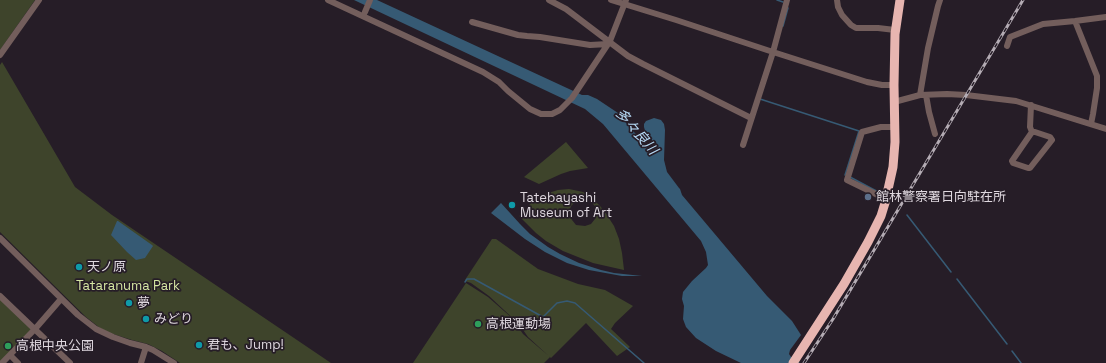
<!DOCTYPE html>
<html>
<head>
<meta charset="utf-8">
<style>
	body { margin:0 }
	canvas { display:block; background:#261d27 }
</style>
</head>
<body>
<canvas width="1106" height="363"></canvas>
<script>
const c = document.querySelector('canvas').getContext('2d');
c.lineJoin = 'round';
function paint(path, color) { c.fillStyle = color; c.fill(path, 'evenodd'); }
const poly = rows => new Path2D(rows.map(r => 'M' + r).join(''));
function strokePath(path, color, width, dash) { c.strokeStyle = color; c.lineWidth = width; c.lineCap = dash ? 'butt' : 'round'; c.setLineDash(dash || []); c.stroke(path); }
function drawText(font, color, halo, rows, align = 'center') {
  c.font = font + ' "Space Grotesk","Noto Sans JP",sans-serif'; c.lineWidth = 3.5; c.setLineDash([]); c.textBaseline = 'middle'; c.strokeStyle = halo; c.fillStyle = color; for (const [text, x, y, turn = 0] of rows) {
    c.save(); c.translate(x, y); c.rotate((+turn || 0) * Math.PI / 180); c.textAlign = isNaN(turn) ? turn : align; if (halo) c.strokeText(text, 0, 0); c.fillText(text, 0, 0); c.restore();
  }
}
paint(poly([
	[0,0,35,0,0,50],
	[2,62,75,187,112,215,331,363,180,363,162,351,148,344,132,340,110,333,100,328,86,317,0,232,0,65],
	[566,142,588,168,570,171,561,174,539,184,524,177],
	[569,189,583,192,590,196,588,199,578,199,571,206,569,212,570,217,572,220,576,225,585,226,591,224,595,219,597,210,594,205,590,201,591,197,600,206,605,212,614,226,619,239,622,253,624,270,593,263,563,251,546,241,536,233,519,216,534,200,542,195,558,190],
	[492,239,496,239,538,269,578,284,605,290,633,306,615,323,611,329,630,347,617,356,586,323,551,358,528,337,519,324,489,296,471,283,465,281,465,280],
	[466,283,488,297,512,318,523,334,550,357,544,363,413,363],
	[0,299,31,327,31,330,0,362]
]), '#3e442b');
paint(poly([
	[354,0,377,0,582,95,588,95,597,99,618,113,618,115,622,118,646,146,651,145,652,140,651,138,646,134,644,127,644,124,646,121,654,118,661,120,664,124,665,130,664,160,667,172,679,188,680,189,682,195,767,296,792,321,801,335,790,350,789,354,791,357,800,363,741,363,716,351,696,338,686,327,683,319,684,306,682,299,683,292,692,281,706,268,708,265,706,252,701,241,603,124,585,109],
	[501,203,520,224,530,234,548,247,560,254,579,263,601,270,614,273,642,276,622,276,589,270,567,263,545,252,525,239,491,213],
	[117,221,118,221,152,245,153,246,145,258,136,260,127,252,111,235]
]), '#365a74');
strokePath(poly([
	[777,0,783,2],
	[783,26,788,8],
	[760,99,859,131,845,175],
	[850,177,882,194],
	[907,215,951,272],
	[957,279,1007,344],
	[465,282,467,279,474,279,543,317,557,303,567,301,575,303,644,363],
	[1012,351,1021,363]
]), '#365a74', 1.5);
strokePath(poly([
	[328,0,483,72,499,82,508,91,530,109,541,114,552,114,560,110,572,98,610,41,626,0],
	[549,0,566,9,628,56,643,64,751,118],
	[611,0,676,20,773,52,867,82,882,85,894,85],
	[837,0,838,7,842,15,851,25,856,28,878,28,895,30],
	[365,12,370,0],
	[1075,21,1097,76,1097,88,1093,114,1091,124],
	[472,22,518,35,527,36,540,37,590,45,608,44],
	[1007,46,1010,37,1043,24,1075,21,1106,17],
	[0,55,39,0],
	[920,95,928,48,938,6,940,0],
	[926,95,929,112,935,134],
	[894,102,920,95,947,94,966,95,1016,101,1106,129],
	[1031,105,1030,127,1032,132,1012,161,1013,163,1028,168,1030,168,1052,140,1050,137,1035,132,1032,132],
	[743,145,773,52,787,0],
	[886,199,847,180,862,132,881,127,895,127],
	[0,238,78,315,96,329,113,337,130,343,146,347,153,350,174,363],
	[0,296,70,363],
	[10,355,18,363],
	[2,363,35,329,61,299],
	[141,363,146,347]
]), '#735e5c', 6);
strokePath(poly([
	[793,363,844,284,868,242,881,216,885,203,893,167,895,142,894,85,895,34,900,0]
]), '#e7b5b0', 9);
const rail = poly([
	[804,363,833,319,1023,0]
]);
strokePath(rail, '#b4acb4', 3);
strokePath(rail, '#261d27', 1.5, [4.5]);
for (const [x, y, r, color] of [
	[868,197,4,"#5c6f8a"],
	[512,205,4,"#0f9aa8"],
	[79,267,4,"#0f9aa8"],
	[129,303,4,"#0f9aa8"],
	[146,319,4,"#0f9aa8"],
	[478,324,4,"#2e9e5b"],
	[199,345,4,"#0f9aa8"],
	[8,346,4,"#2e9e5b"]
]) { const dot = new Path2D(); dot.arc(x, y, r, 0, 2 * Math.PI); c.fillStyle = color; c.fill(dot); strokePath(dot, '#261d27', 1.5); }
drawText('13px', '#dfd8df', '#261d27', [
	["館林警察署日向駐在所",876,197],
	["Tatebayashi",520,198],
	["Museum of Art",520,213],
	["天ノ原",87,267],
	["夢",137,303],
	["みどり",154,319],
	["高根運動場",486,324],
	["君も、Jump!",207,345],
	["高根中央公園",16,346]
], 'left');
drawText('13px', '#d5e6a2', '#261d27', [
	["Tataranuma Park",128,286]
]);
drawText('italic 14px', '#b7dbf7', '#261d27', [
	["多々良川",636,132,49]
]);
</script>
</body>
</html>
